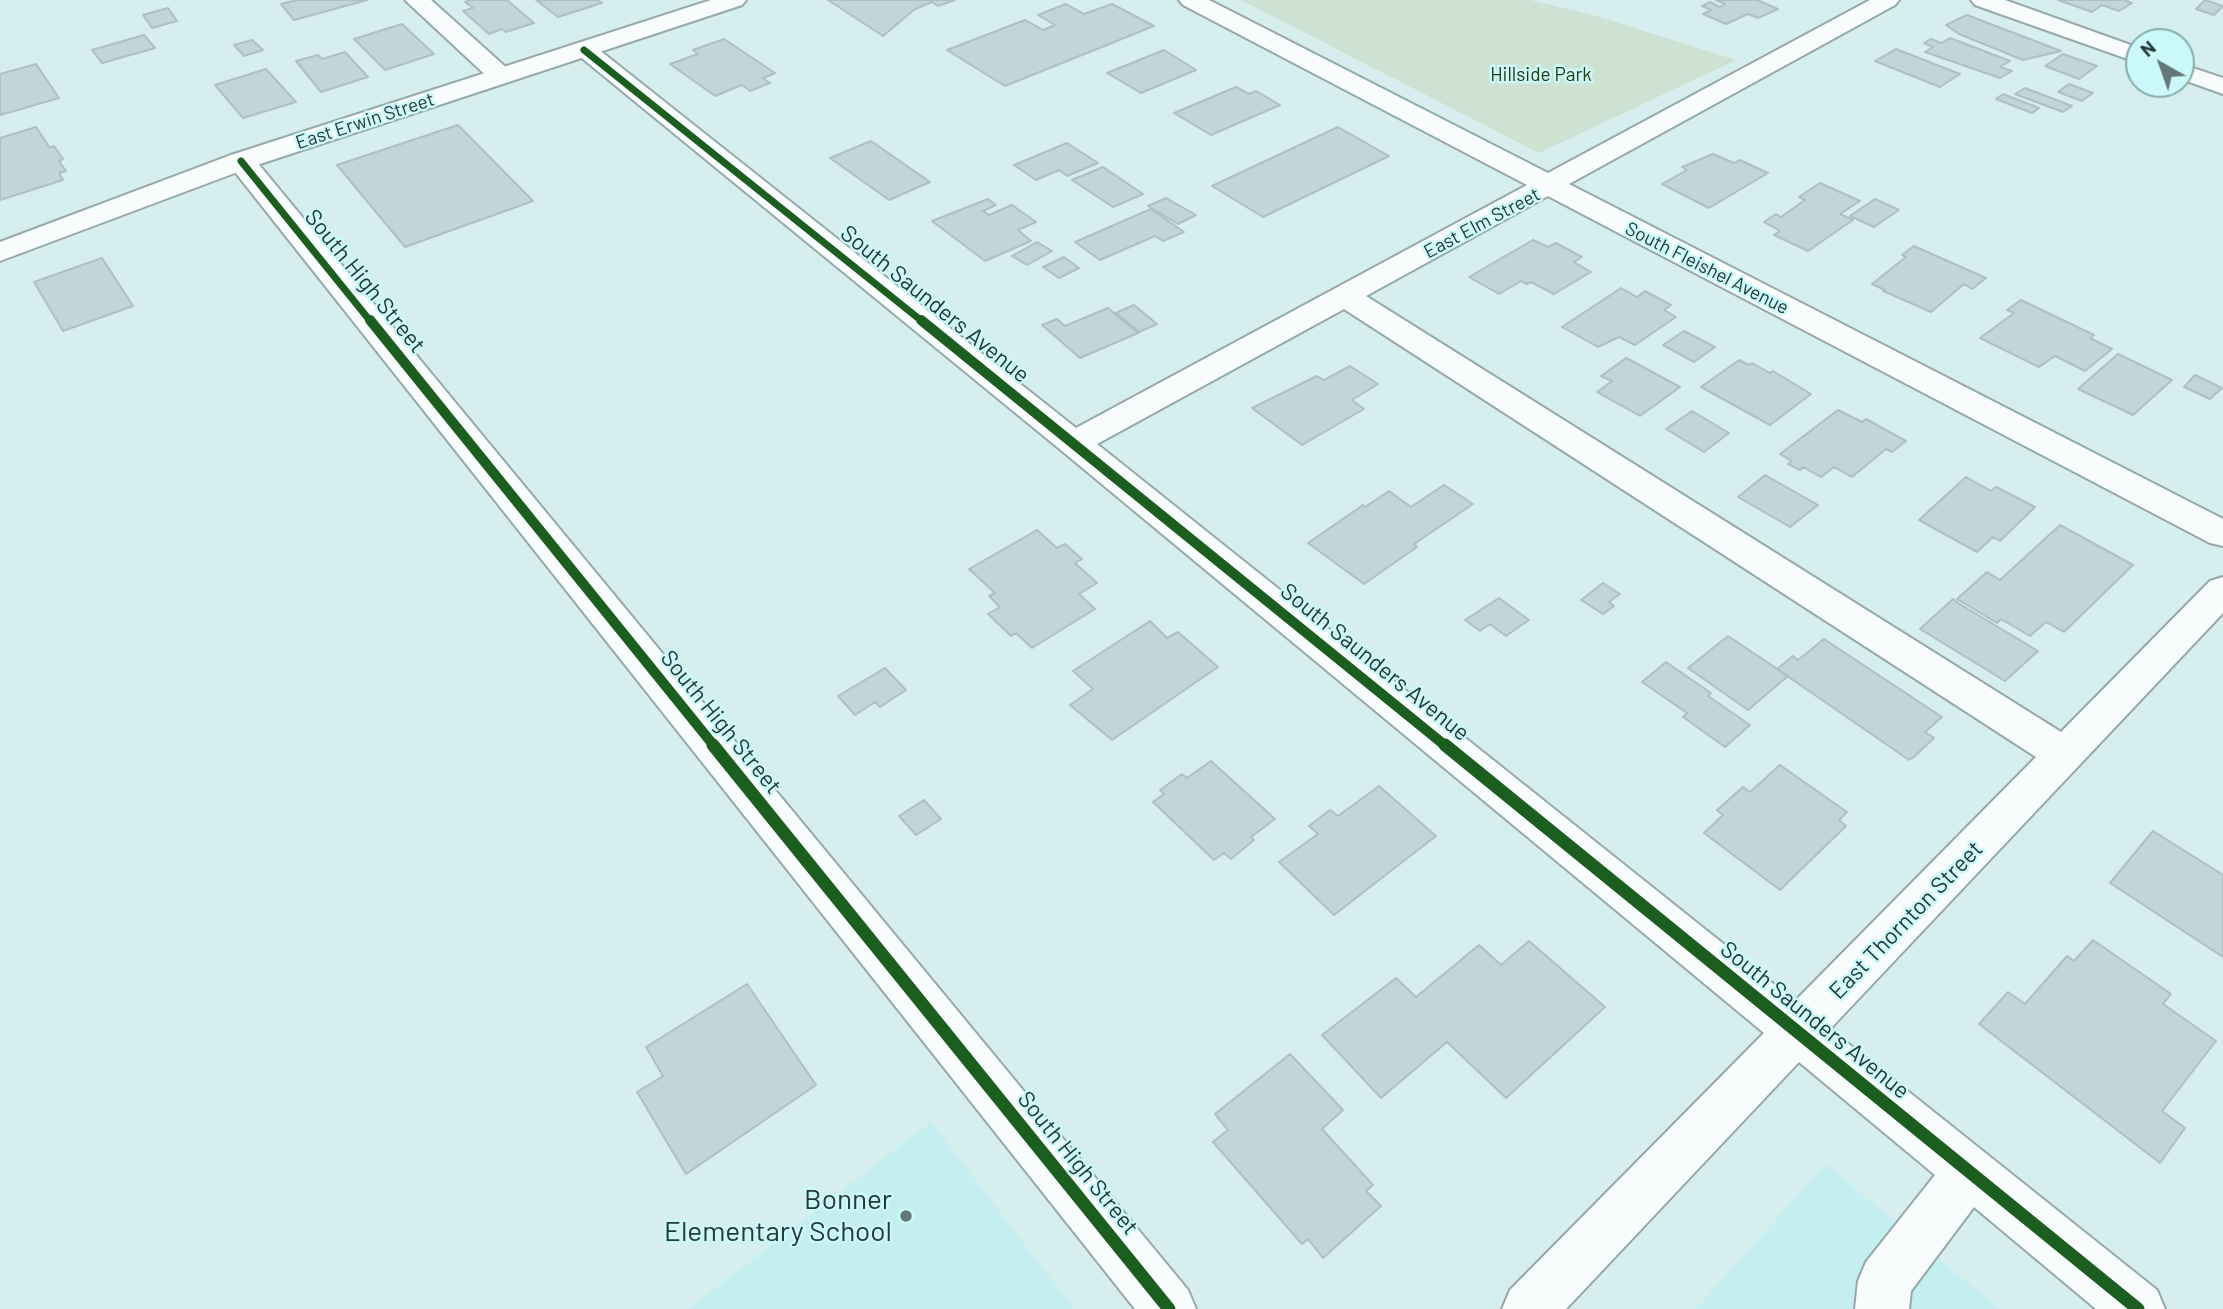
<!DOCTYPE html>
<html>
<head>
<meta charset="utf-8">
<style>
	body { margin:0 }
	#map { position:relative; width:2223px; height:1309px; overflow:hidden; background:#d6eeee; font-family:Barlow,sans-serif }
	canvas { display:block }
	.north { position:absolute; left:2125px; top:28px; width:70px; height:70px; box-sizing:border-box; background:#cbf9f9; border:2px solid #89acac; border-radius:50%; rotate:320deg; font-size:19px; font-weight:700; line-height:28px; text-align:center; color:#263839 }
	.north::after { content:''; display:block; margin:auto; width:24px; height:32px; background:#647878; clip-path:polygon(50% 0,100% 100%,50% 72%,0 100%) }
</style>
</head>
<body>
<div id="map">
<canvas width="2223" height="1309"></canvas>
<div class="north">N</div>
</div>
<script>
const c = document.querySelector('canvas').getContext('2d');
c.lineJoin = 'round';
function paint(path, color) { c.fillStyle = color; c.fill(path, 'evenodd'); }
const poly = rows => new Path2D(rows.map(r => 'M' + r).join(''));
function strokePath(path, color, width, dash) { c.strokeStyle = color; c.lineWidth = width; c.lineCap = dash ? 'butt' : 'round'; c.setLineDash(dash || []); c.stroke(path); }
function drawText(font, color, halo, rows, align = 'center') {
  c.font = font + ' Barlow,sans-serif'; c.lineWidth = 5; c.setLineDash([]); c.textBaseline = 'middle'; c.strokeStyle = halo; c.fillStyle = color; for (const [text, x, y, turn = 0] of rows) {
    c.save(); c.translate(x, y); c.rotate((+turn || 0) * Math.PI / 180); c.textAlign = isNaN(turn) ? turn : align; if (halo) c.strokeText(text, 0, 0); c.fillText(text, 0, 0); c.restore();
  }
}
paint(poly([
	[931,1122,1074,1309,689,1309],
	[1826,1164,1999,1309,1696,1309]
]), '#c4eeef');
paint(poly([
	[1241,0,1530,0,1593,15,1736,60,1539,153]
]), '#cee2d3');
const building = poly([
	[297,0,367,0,294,20,281,4,297,0],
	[470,0,507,0,534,23,506,32,502,29,489,34,463,11,473,8,465,2,470,0],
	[536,0,598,0,602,3,558,17,536,0],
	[828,0,955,0,938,6,932,2,915,9,883,36,828,0],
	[1716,0,1757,0,1778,9,1758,18,1748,14,1726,24,1703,14,1711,10,1702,6,1710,2,1720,7,1725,4,1716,0],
	[2058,0,2124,0,2132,3,2119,11,2102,5,2092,12,2058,0],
	[2205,0,2223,6,2214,15,2196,9,2205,0],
	[1066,4,1084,14,1112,4,1154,26,1005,86,947,50,1025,20,1043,30,1055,25,1038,15,1066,4],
	[168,8,177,21,152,28,143,15,168,8],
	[1967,15,2061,51,2023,60,1959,34,1946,25,1967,15],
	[402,24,434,54,385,70,354,39,402,24],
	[144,35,155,48,102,63,92,50,144,35],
	[1950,38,2010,61,2000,67,2012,71,2000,78,1925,52,1933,47,1924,43,1931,39,1941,43,1950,38],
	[724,39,775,73,763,78,770,83,750,91,742,85,715,96,670,64,698,54,693,50,724,39],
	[252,40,263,50,244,56,234,45,252,40],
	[1896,49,1960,74,1940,87,1875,61,1896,49],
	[1164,50,1196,70,1141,93,1107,73,1164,50],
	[345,52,368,77,321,92,296,61,318,55,322,59,345,52],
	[2063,54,2097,66,2079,79,2045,66,2063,54],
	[36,64,59,98,0,115,0,74,36,64],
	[266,69,296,102,243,118,215,85,266,69],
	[2069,84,2093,93,2082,101,2058,92,2069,84],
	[1236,87,1249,94,1256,91,1280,105,1211,135,1174,113,1236,87],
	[2025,88,2072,106,2063,112,2015,94,2025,88],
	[2003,94,2039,108,2032,113,1996,99,2003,94],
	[458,125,533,201,405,247,337,165,458,125],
	[36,127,50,148,54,146,63,159,59,161,66,171,59,173,63,180,0,200,0,138,36,127],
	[1338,127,1389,156,1263,217,1212,186,1338,127],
	[871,141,930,182,889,200,830,158,871,141],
	[1067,143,1098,163,1067,176,1059,170,1036,180,1014,165,1067,143],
	[1713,154,1734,163,1740,160,1768,173,1709,208,1662,184,1687,170,1682,167,1713,154],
	[1103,167,1143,194,1113,207,1072,180,1103,167],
	[1820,183,1860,201,1840,214,1853,220,1808,251,1774,235,1780,231,1764,222,1776,214,1781,217,1805,200,1799,197,1820,183],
	[1166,198,1196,215,1178,224,1148,206,1166,198],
	[988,199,996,205,983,211,989,215,1012,205,1036,222,1018,230,1031,241,985,261,932,221,988,199],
	[1875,199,1899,210,1874,227,1850,216,1875,199],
	[1151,209,1184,232,1163,241,1155,236,1100,260,1075,242,1151,209],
	[1533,240,1548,247,1556,243,1582,257,1574,262,1591,272,1554,294,1531,282,1527,284,1521,281,1499,294,1469,277,1533,240],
	[1037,242,1052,251,1027,265,1012,256,1037,242],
	[1914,246,1986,278,1972,289,1964,284,1931,312,1883,291,1885,290,1872,284,1906,257,1902,255,1914,246],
	[1064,257,1079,268,1059,278,1043,267,1064,257],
	[102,258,133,306,63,331,34,282,102,258],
	[1621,288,1637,297,1645,291,1671,305,1664,310,1676,317,1635,345,1619,337,1598,347,1562,327,1621,288],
	[2021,300,2094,335,2090,338,2112,349,2085,371,2055,356,2039,367,1980,338,2014,313,2007,310,2021,300],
	[1134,305,1157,324,1139,332,1116,313,1134,305],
	[1108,308,1138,333,1080,358,1042,325,1057,319,1065,326,1108,308],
	[1684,331,1713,346,1715,347,1694,362,1663,345,1684,331],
	[2118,354,2172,380,2133,415,2078,389,2118,354],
	[1626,358,1632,361,1680,387,1640,416,1597,392,1612,381,1601,376,1626,358],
	[1739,360,1749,365,1752,363,1770,373,1773,371,1811,394,1770,425,1701,387,1739,360],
	[1350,366,1378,384,1352,400,1364,409,1302,445,1252,408,1317,376,1324,380,1350,366],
	[2195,375,2222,388,2210,399,2184,387,2195,375],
	[1838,410,1862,422,1866,419,1906,441,1892,452,1886,449,1852,477,1834,467,1821,477,1803,467,1800,470,1788,464,1792,461,1780,454,1838,410],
	[1692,411,1729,433,1704,452,1666,429,1692,411],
	[1765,475,1818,505,1790,527,1738,497,1765,475],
	[1966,477,1991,491,1996,487,2035,507,2000,541,1993,537,1977,552,1919,520,1966,477],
	[1444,485,1473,504,1414,544,1417,547,1364,584,1308,543,1363,505,1365,507,1389,491,1411,507,1444,485],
	[2060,525,2133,565,2064,632,2046,622,2030,636,2001,619,1997,623,1957,599,1987,572,2000,580,2060,525],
	[1037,530,1057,548,1065,544,1082,559,1075,563,1097,583,1079,594,1095,609,1032,648,1016,633,1011,636,988,614,1000,607,989,596,995,593,969,569,1037,530],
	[1603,583,1620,594,1609,602,1614,606,1603,614,1581,600,1603,583],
	[1499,598,1529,620,1506,636,1490,624,1480,631,1465,620,1499,598],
	[1953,599,1958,603,2038,651,2005,681,1920,629,1953,599],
	[1150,621,1167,638,1178,632,1218,667,1112,740,1070,705,1093,689,1073,671,1150,621],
	[1728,636,1788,676,1748,710,1688,668,1728,636],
	[1824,639,1942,717,1925,732,1934,738,1914,757,1909,760,1777,669,1793,656,1798,660,1824,639],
	[1666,662,1711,693,1708,696,1750,725,1725,747,1683,717,1687,713,1642,682,1666,662],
	[885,668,906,690,880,707,875,702,855,715,838,696,885,668],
	[1211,761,1275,819,1251,837,1254,840,1231,859,1224,853,1214,860,1153,802,1164,794,1160,790,1182,774,1187,778,1211,761],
	[1780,765,1847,812,1839,820,1846,826,1780,890,1704,833,1723,815,1717,810,1743,787,1750,792,1780,765],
	[1379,786,1436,836,1334,915,1279,862,1318,834,1309,826,1330,810,1338,816,1379,786],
	[924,800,941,819,916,835,899,816,924,800],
	[2153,831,2223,875,2223,957,2110,883,2153,831],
	[2093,940,2171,994,2163,1004,2216,1041,2162,1111,2185,1128,2160,1163,1979,1024,2008,992,2025,1004,2067,956,2074,961,2093,940],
	[1529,941,1605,1007,1506,1098,1447,1042,1381,1098,1322,1035,1396,978,1416,997,1479,945,1501,965,1529,941],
	[747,984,816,1085,686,1174,637,1092,663,1076,646,1047,747,984],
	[1290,1054,1343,1110,1322,1129,1373,1185,1366,1191,1381,1206,1323,1258,1308,1239,1302,1244,1213,1142,1228,1130,1215,1114,1290,1054]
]);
paint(building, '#c1d5da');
strokePath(building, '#aec0c3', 2);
const minor = poly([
	[405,0,431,0,510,71,513,76,510,81,501,83,492,81,405,0],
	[1179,0,1209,0,1548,173,1870,0,1899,0,1895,5,1569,184,2223,519,2223,546,2210,543,1548,196,1366,296,2061,732,2210,581,2223,577,2223,613,1830,1029,2157,1290,2165,1309,2096,1309,1974,1207,1911,1291,1909,1309,1855,1309,1858,1281,1866,1262,1935,1175,1799,1062,1566,1309,1502,1309,1510,1290,1764,1033,1062,451,572,50,575,45,584,43,593,45,1076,428,1527,185,1183,5,1179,0],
	[1344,309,2036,757,1795,1001,1097,444,1344,309],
	[1971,0,2005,0,2139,48,2139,63,1975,5,1971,0],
	[2181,64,2223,78,2223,94,2181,79,2181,64],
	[241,153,251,155,1188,1290,1196,1309,1135,1309,231,167,228,161,231,155,241,153]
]);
const major = poly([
	[711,0,746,0,742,5,251,167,0,261,0,242,231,155,711,0]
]);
strokePath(minor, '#96a9a9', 4);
strokePath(major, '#96a9a9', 4);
paint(minor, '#f9fcfc');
paint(major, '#f9fcfc');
strokePath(poly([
	[584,50,923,322],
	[241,161,371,322]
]), '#1b5e20', 7);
strokePath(poly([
	[370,320,715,747],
	[921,320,1447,747]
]), '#1b5e20', 10);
strokePath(poly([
	[713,745,1169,1309],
	[1445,745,2138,1309]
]), '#1b5e20', 13);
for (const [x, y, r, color] of [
	[906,1216,7,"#647878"]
]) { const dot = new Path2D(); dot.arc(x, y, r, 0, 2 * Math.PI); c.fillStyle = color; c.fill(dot); strokePath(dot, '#cbf9f9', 2.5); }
drawText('19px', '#233b0c', '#cbf9f9', [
	["Hillside Park",1541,75]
]);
drawText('19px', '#263839', '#cbf9f9', [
	["East Erwin Street",365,121,-18],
	["East Elm Street",1482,223,-28],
	["South Fleishel Avenue",1707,268,27]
]);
drawText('23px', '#263839', '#cbf9f9', [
	["South High Street",365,281,51],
	["South Saunders Avenue",935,304,39],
	["South Saunders Avenue",1375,662,39],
	["South High Street",721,722,51],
	["East Thornton Street",1906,920,-46],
	["South Saunders Avenue",1815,1020,39],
	["South High Street",1078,1163,51]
]);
drawText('28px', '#263839', '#cbf9f9', [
	["Bonner",892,1200],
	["Elementary School",892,1232]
], 'right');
</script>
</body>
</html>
